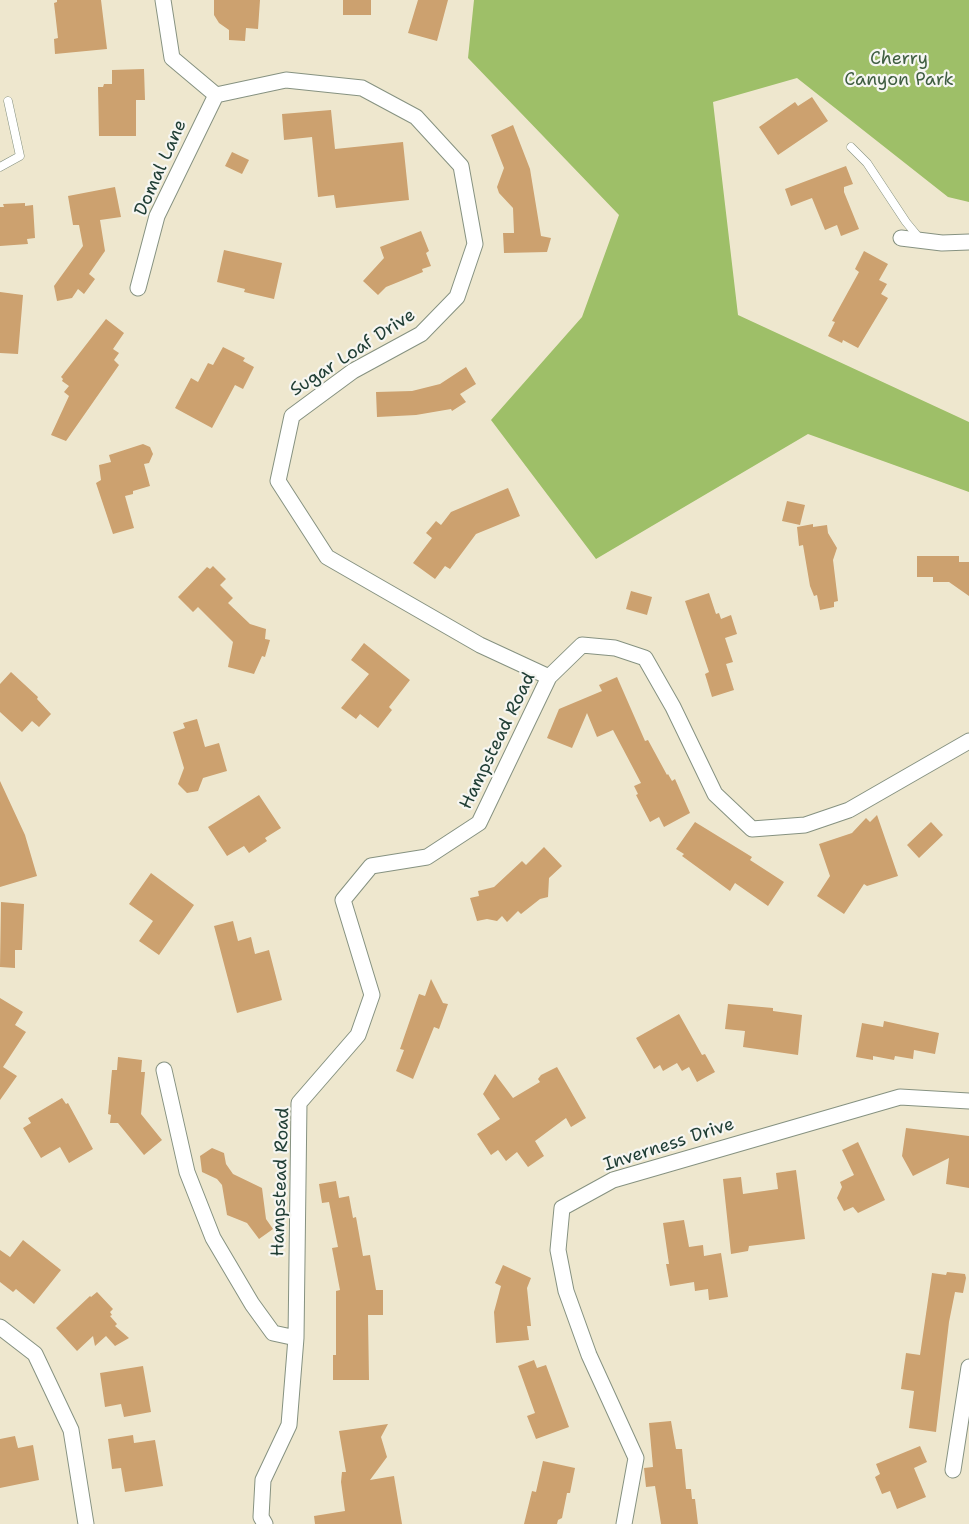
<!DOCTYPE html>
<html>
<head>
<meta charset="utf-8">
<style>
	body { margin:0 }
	canvas { display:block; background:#eee7ce }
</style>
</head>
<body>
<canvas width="969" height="1524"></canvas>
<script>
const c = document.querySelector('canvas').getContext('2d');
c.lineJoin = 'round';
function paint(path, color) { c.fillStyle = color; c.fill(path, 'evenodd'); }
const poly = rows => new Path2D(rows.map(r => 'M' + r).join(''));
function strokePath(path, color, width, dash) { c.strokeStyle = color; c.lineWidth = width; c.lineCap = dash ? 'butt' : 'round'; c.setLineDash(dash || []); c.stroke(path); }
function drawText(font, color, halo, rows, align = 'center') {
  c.font = font + ' "Shantell Sans",sans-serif'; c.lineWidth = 4.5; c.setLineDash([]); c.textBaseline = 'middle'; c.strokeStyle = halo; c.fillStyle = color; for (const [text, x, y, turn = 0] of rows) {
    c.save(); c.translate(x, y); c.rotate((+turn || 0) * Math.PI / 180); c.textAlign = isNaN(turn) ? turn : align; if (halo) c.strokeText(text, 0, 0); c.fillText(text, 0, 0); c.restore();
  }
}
paint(poly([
	[474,0,969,0,969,202,948,197,797,78,713,102,738,315,969,422,969,492,808,434,596,559,491,420,582,317,619,215,468,58]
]), '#9ebf68');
paint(poly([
	[57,0,101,0,107,49,55,54,54,39,58,38,54,3,57,2],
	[214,0,260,0,258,29,246,28,245,41,229,40,229,30,219,23,214,15],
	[343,0,371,0,371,15,343,15],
	[418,0,448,0,437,41,408,33],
	[144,69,145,100,136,100,136,136,99,136,98,87,103,87,104,84,112,84,112,70],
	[812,97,828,121,778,155,759,127,795,102,798,106],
	[331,110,335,149,403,142,409,200,336,208,334,195,318,197,312,137,284,140,282,114],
	[513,125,530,169,541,236,551,238,547,252,504,253,503,233,514,233,513,208,499,193,497,187,504,168,491,135],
	[232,152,249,160,242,174,225,166],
	[846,166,853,184,844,187,844,192,859,229,841,236,837,225,825,230,812,198,791,206,785,189],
	[115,187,121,217,100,220,105,251,89,274,95,279,84,294,78,289,72,298,57,301,54,286,83,246,79,225,73,225,68,196],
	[25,203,25,206,33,205,35,238,27,239,28,244,0,246,0,207,4,207,3,204],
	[421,231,429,251,426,253,431,266,422,269,423,272,386,287,378,295,363,281,384,258,380,247],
	[224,250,282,263,274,299,244,292,245,289,217,282],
	[864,251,888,264,879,280,887,284,881,294,888,298,858,348,843,340,842,343,828,336,835,322,832,321,859,272,855,269],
	[0,292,23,295,18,354,0,353],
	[106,319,124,333,113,349,119,353,114,360,119,365,66,441,51,435,69,396,64,392,69,386,62,381,63,379,61,377],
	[223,347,245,358,243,361,254,367,243,389,235,385,212,428,175,408,191,378,198,382,208,363,213,365],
	[466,367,476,384,460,394,466,402,452,411,451,409,416,415,377,417,376,392,412,391,440,384],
	[143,444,150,447,153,454,149,463,144,464,150,486,133,491,133,494,125,496,134,528,113,534,96,483,101,480,99,465,111,462,109,455],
	[508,488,520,516,476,534,450,569,445,566,435,579,413,563,432,538,426,533,436,521,441,525,451,512],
	[787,501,805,505,800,525,782,521],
	[813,524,813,527,827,525,828,533,837,548,833,560,838,601,834,602,834,607,820,610,817,595,814,596,810,586,803,545,799,546,797,527],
	[917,556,959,556,959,562,969,562,969,596,949,582,933,582,933,577,917,577],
	[213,566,226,579,220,585,233,598,228,603,250,624,266,629,265,639,270,640,265,657,262,656,254,674,228,667,233,642,198,607,193,612,178,597,207,567,210,569],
	[631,591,652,597,647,615,626,609],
	[709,593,716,614,719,613,721,619,731,615,737,634,725,638,733,662,726,664,734,690,712,697,705,674,709,672,685,601],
	[364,643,410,680,389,707,392,710,378,728,360,714,356,719,341,708,369,674,351,660],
	[11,672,38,697,37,699,51,714,39,727,32,721,22,732,0,712,0,684],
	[617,677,645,741,648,740,667,775,668,774,672,781,675,779,690,813,664,827,659,817,650,822,636,795,638,794,634,786,641,783,613,730,597,737,587,713,572,748,547,738,559,709,602,691,599,685],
	[197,719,205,747,219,743,227,771,203,778,198,791,187,793,178,784,184,768,173,732,185,728,183,723],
	[0,781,25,835,37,876,0,887],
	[259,795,281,828,265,838,267,841,249,853,244,846,227,856,208,827],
	[877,815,898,876,867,886,864,884,844,914,817,896,830,876,819,844,852,833,866,818,870,822],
	[695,822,752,857,750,860,784,882,768,906,735,883,730,891,682,856,684,854,676,849],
	[931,822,943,835,919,858,907,845],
	[544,847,562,866,549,878,548,897,540,899,521,914,518,911,507,922,502,916,497,921,487,919,477,921,470,898,479,896,478,891,494,887,522,861,526,865],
	[151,873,194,905,159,955,139,941,153,921,129,904],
	[1,902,24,904,22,950,15,950,15,968,0,967],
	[233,921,238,941,251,937,255,954,269,950,282,1000,237,1013,214,926],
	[431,979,443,1003,448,1004,439,1029,434,1027,413,1079,396,1071,404,1050,400,1049,419,994,425,996],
	[0,998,23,1012,15,1025,26,1032,3,1067,17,1076,0,1100],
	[728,1004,773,1008,773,1011,802,1015,798,1055,743,1047,745,1031,725,1029],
	[679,1014,702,1055,705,1054,715,1072,697,1082,689,1067,682,1071,677,1063,663,1071,660,1065,654,1069,636,1038],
	[884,1021,939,1033,935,1054,914,1050,913,1059,895,1056,894,1060,873,1056,873,1060,856,1057,862,1023,883,1027],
	[118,1057,142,1060,141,1072,145,1072,141,1114,162,1140,144,1155,118,1123,110,1123,111,1115,108,1114,112,1070,117,1070],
	[557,1067,586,1118,571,1127,566,1118,535,1141,544,1156,528,1167,517,1152,506,1161,498,1150,491,1155,477,1134,500,1119,483,1094,495,1074,513,1098,540,1082,538,1079,541,1075],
	[62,1098,66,1104,68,1103,93,1149,69,1163,60,1147,41,1158,23,1128,31,1123,28,1118],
	[906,1128,969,1136,969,1188,946,1184,949,1158,913,1176,902,1156],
	[858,1142,885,1200,858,1213,853,1207,844,1211,837,1198,842,1187,840,1182,854,1175,842,1150],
	[212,1148,224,1153,226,1164,233,1174,262,1188,266,1219,273,1229,259,1239,247,1223,227,1215,222,1185,217,1179,202,1172,200,1156],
	[796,1170,805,1239,749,1246,748,1251,731,1254,723,1179,741,1177,743,1194,778,1189,776,1173],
	[336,1181,339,1198,349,1196,353,1218,356,1217,363,1256,370,1255,376,1290,383,1290,383,1315,368,1315,369,1380,333,1380,333,1355,336,1355,336,1291,340,1290,332,1248,338,1247,329,1202,322,1203,319,1184],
	[684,1220,689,1247,703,1245,704,1256,721,1253,728,1297,709,1300,708,1289,695,1291,694,1282,670,1286,666,1264,669,1264,663,1223],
	[23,1240,61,1270,34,1304,16,1289,13,1292,0,1282,0,1250,10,1257],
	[503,1265,531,1278,527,1288,531,1326,527,1326,529,1340,496,1343,494,1312,501,1286,495,1283],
	[947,1272,965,1274,966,1278,963,1293,955,1292,949,1322,936,1432,909,1428,914,1391,901,1389,906,1353,920,1355,932,1273,946,1275],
	[97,1292,113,1309,110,1312,112,1315,110,1316,117,1324,115,1326,129,1338,115,1346,106,1336,95,1346,93,1336,77,1351,56,1328,90,1296,91,1297],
	[534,1360,537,1368,546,1365,569,1427,536,1439,527,1416,535,1413,518,1366],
	[143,1366,151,1412,124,1417,121,1404,105,1407,100,1373],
	[671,1421,676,1449,682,1449,686,1489,691,1489,692,1499,695,1499,698,1524,661,1524,655,1486,646,1487,644,1468,653,1467,649,1423],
	[388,1424,381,1437,387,1457,370,1480,394,1476,402,1524,315,1524,314,1516,345,1511,341,1482,342,1472,346,1472,339,1431],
	[133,1435,134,1443,155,1440,163,1486,125,1492,121,1468,112,1469,108,1439],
	[15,1436,18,1448,33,1445,39,1480,0,1488,0,1439],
	[920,1446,927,1462,914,1468,926,1497,897,1509,890,1491,882,1494,875,1477,880,1474,876,1464],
	[543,1461,575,1468,570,1493,567,1493,562,1518,558,1520,557,1524,524,1524,532,1491,536,1492]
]), '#cca16f');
const service = poly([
	[851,147,867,163,906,222,920,239],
	[0,167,20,156,8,101]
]);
const minor = poly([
	[163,0,172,58,216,95],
	[216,95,286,80,362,88,416,117,461,166,475,244,457,297,421,334,353,371,292,416,278,481,327,557,480,645,549,677],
	[901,238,942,243,969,242],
	[138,288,157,216,216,95],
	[164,1070,187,1172,213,1238,252,1304,273,1333,296,1338],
	[0,1327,35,1354,71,1430,86,1524],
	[953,1470,969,1367],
	[265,1524,261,1517,263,1480,289,1425,296,1338,299,1103,358,1035,372,995,343,900,371,866,427,857,479,823,549,677,582,645,615,648,645,658,673,707,715,794,752,829,805,825,849,810,969,741],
	[624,1524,636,1458,589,1355,566,1291,558,1250,562,1208,613,1180,900,1097,969,1101]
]);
strokePath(service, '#869281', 9);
strokePath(minor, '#869281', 17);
strokePath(service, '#fff', 8);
strokePath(minor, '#fff', 15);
drawText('18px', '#3f5e41', '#f6f6f2', [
	["Cherry",899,59],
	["Canyon Park",899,80]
]);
drawText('18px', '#1f3d34', '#f6f6f2', [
	["Domal Lane",161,168,-66],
	["Sugar Loaf Drive",353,353,-33],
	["Hampstead Road",498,741,-64],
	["Inverness Drive",669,1145,-18],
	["Hampstead Road",281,1182,-88]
]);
</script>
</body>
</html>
